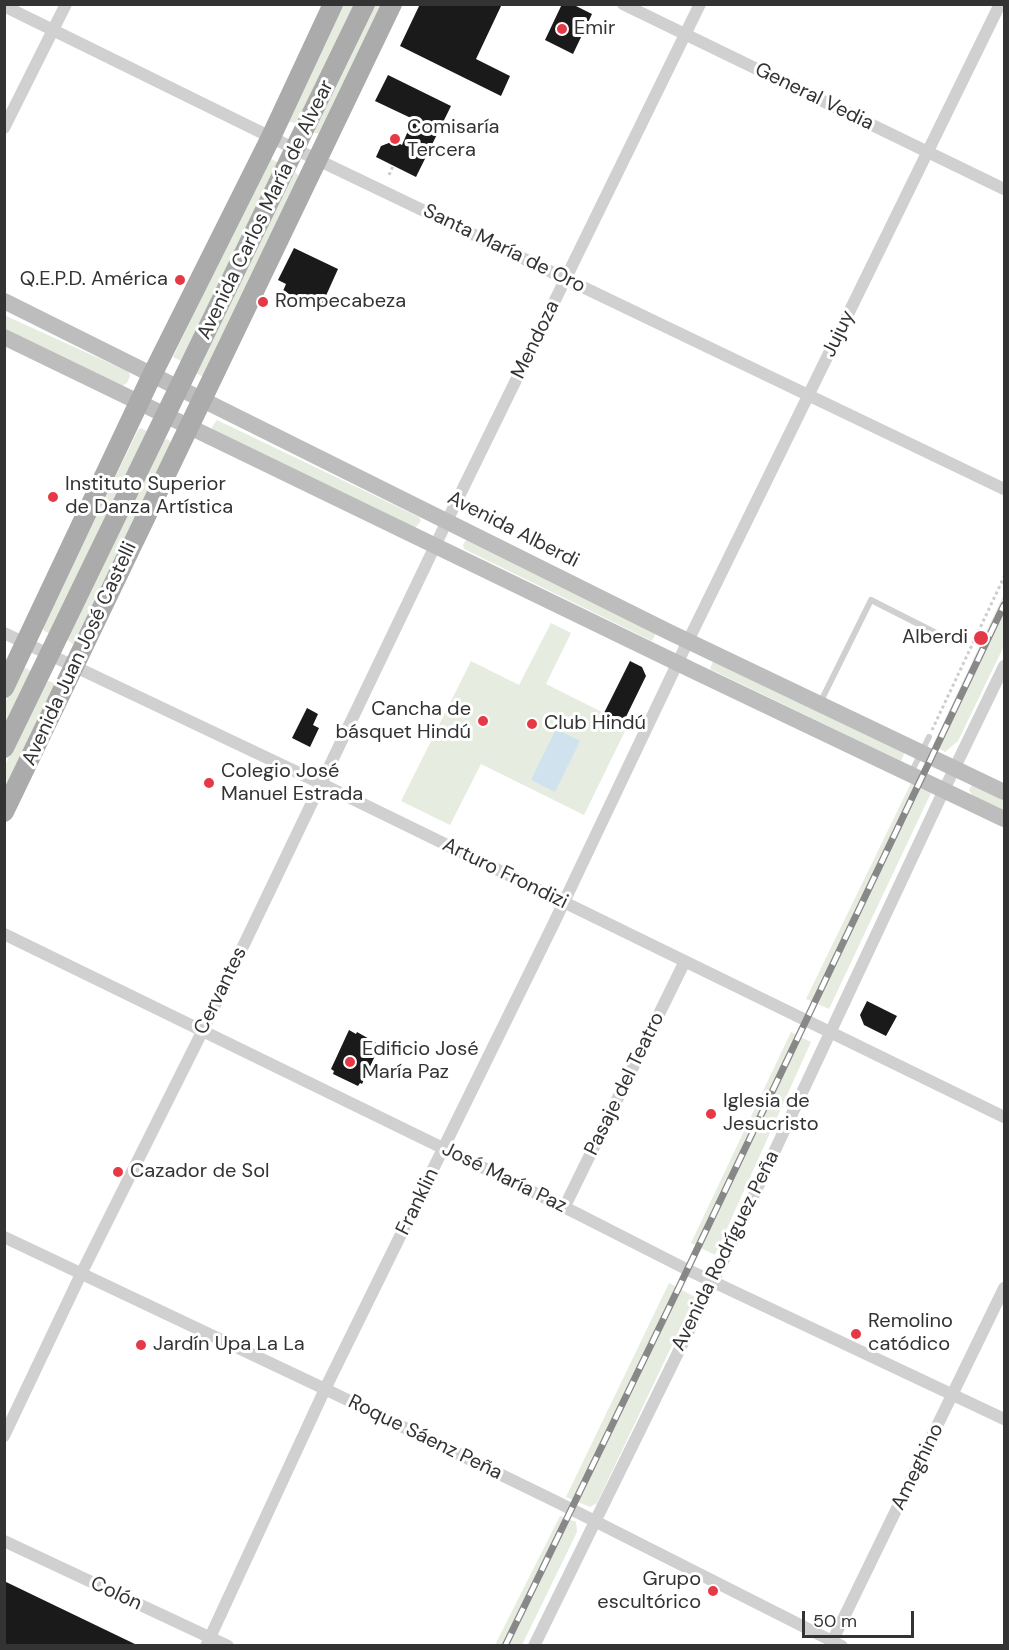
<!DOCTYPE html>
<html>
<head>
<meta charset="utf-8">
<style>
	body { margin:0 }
	#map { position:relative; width:1009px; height:1650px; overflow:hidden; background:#fff; font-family:"DM Sans",sans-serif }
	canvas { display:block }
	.frame { position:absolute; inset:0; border:6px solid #333; pointer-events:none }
	.scale { position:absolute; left:802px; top:1611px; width:112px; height:27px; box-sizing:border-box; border:3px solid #333; border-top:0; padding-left:8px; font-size:18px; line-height:21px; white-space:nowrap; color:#333; -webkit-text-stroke:4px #fff; paint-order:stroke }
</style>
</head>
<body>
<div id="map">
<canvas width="1009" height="1650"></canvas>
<div class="frame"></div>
<div class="scale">50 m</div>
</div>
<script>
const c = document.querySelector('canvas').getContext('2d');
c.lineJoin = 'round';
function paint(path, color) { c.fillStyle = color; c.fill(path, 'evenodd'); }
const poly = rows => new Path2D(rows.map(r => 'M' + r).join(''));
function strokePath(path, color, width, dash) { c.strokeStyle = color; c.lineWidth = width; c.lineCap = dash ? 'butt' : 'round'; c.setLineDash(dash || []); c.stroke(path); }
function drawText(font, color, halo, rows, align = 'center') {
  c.font = font + ' "DM Sans",sans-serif'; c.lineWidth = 6; c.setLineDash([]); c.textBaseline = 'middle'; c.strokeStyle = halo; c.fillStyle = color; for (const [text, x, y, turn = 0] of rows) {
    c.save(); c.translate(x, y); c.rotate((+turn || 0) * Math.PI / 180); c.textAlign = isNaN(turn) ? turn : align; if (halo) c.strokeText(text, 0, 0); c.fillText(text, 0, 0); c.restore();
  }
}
paint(poly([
	[343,5,356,5,298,123,289,122,289,118],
	[375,5,382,5,320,134,314,133,313,131],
	[271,159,277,162,278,166,183,362,173,357,267,161],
	[295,172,300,177,204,377,195,373,291,173],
	[4,315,129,372,130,376,127,383,122,386,5,329],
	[217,420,419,517,421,521,415,528,213,431,212,427],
	[141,428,147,431,147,435,49,633,44,631,43,627,138,430],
	[167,439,170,441,171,445,76,644,73,644,67,640,163,441],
	[468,540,656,633,652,641,464,549,463,545,465,541],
	[1004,594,1004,646,958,741,945,752,933,745],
	[551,623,571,633,546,684,628,725,584,815,481,764,450,825,401,801,471,661,519,685],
	[714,659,905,752,901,761,710,669],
	[26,668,31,671,5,730,5,703,21,669],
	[49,681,54,683,55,688,5,792,4,767,45,683],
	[911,783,931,793,829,1009,806,999],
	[972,785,1004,798,1004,811,973,796,969,790],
	[791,1032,811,1042,715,1255,691,1243],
	[669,1283,695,1297,597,1503,590,1507,566,1497],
	[560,1516,576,1522,577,1532,522,1645,495,1645]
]), '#e6ecdf');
paint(poly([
	[556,729,580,741,555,792,531,780]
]), '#cfe2ee');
paint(poly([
	[420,4,502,4,476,59,510,76,501,96,400,46],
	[562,4,572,4,592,14,573,54,545,40],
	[388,75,451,106,416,177,376,157,381,146,394,141,402,145,413,119,375,101],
	[294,248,338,269,320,309,283,291,286,284,278,280],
	[630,661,642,667,646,676,623,723,604,713],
	[307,708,318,714,313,725,319,728,310,747,292,738],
	[867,1001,897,1016,886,1036,864,1025,860,1015],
	[349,1030,356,1034,357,1032,380,1045,362,1084,360,1083,358,1086,333,1074,334,1071,331,1069],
	[4,1581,139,1646,4,1646]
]), '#1a1a1a');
strokePath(poly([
	[389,175,393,166],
	[932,730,1004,577]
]), '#cdcdcd', 3, [3, 3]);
strokePath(poly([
	[820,703,871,600,952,641],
	[911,773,929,737]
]), '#d0d0d0', 6);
strokePath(poly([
	[623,4,1004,189],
	[4,6,295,149,1004,489],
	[4,128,66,4],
	[4,633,322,784,1004,1117],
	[4,934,578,1214,686,1269,1004,1419],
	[564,1208,685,961],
	[4,1237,325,1389,559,1503,842,1646],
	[4,1436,81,1274,202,1032,447,521,700,4],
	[4,1541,228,1646],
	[206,1646,325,1389,553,925,688,641,1000,4],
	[534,1646,723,1261,944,790,1004,666],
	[830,1646,1004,1288]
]), '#d0d0d0', 12);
strokePath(poly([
	[4,301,669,632,1004,792],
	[4,337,698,673,1004,819]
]), '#bdbdbd', 16);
strokePath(poly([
	[4,688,152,375,271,137,333,4],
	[4,748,365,4],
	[4,812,392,4]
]), '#ababab', 20);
const rail = poly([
	[505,1646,680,1285,1004,605]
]);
strokePath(rail, '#888', 7);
strokePath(rail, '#fff', 4.5, [14]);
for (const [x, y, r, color] of [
	[562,29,6,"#e63946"],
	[395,139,6,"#e63946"],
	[180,280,6,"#e63946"],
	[263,302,6,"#e63946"],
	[53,497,6,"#e63946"],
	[981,638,8,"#e63946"],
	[483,721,6,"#e63946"],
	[532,724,6,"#e63946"],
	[209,783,6,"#e63946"],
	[350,1062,6,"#e63946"],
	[711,1114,6,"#e63946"],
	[118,1172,6,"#e63946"],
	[856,1334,6,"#e63946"],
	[141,1345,6,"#e63946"],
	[713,1591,6,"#e63946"]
]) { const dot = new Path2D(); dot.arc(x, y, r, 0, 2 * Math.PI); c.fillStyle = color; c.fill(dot); strokePath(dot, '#fff', 2); }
drawText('20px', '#333', '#fff', [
	["Emir",574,29],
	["Comisaría",407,128],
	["Tercera",407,151],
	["Q.E.P.D. América",168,280,"right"],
	["Rompecabeza",275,302],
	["Instituto Superior",65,485],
	["de Danza Artística",65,508],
	["Alberdi",968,638,"right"],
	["Cancha de",471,710,"right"],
	["básquet Hindú",471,733,"right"],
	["Club Hindú",544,724],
	["Colegio José",221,772],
	["Manuel Estrada",221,795],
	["Edificio José",362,1050],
	["María Paz",362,1073],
	["Iglesia de",723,1102],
	["Jesucristo",723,1125],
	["Cazador de Sol",130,1172],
	["Remolino",868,1322],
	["catódico",868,1345],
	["Jardín Upa La La",153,1345],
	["Grupo",701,1580,"right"],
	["escultórico",701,1603,"right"]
], 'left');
drawText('20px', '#333', '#fff', [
	["General Vedia",814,97,26],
	["Avenida Carlos María de Alvear",266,210,-64],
	["Santa María de Oro",504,249,26],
	["Jujuy",839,334,-64],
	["Mendoza",536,340,-64],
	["Avenida Alberdi",513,530,27],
	["Avenida Juan José Castelli",80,654,-65],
	["Arturo Frondizi",505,874,26],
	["Cervantes",221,991,-64],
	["Pasaje del Teatro",625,1084,-64],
	["José María Paz",504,1178,26],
	["Franklin",418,1202,-64],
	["Avenida Rodríguez Peña",726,1251,-64],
	["Roque Sáenz Peña",425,1438,26],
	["Ameghino",918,1467,-64],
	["Colón",116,1594,25]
]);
</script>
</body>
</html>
